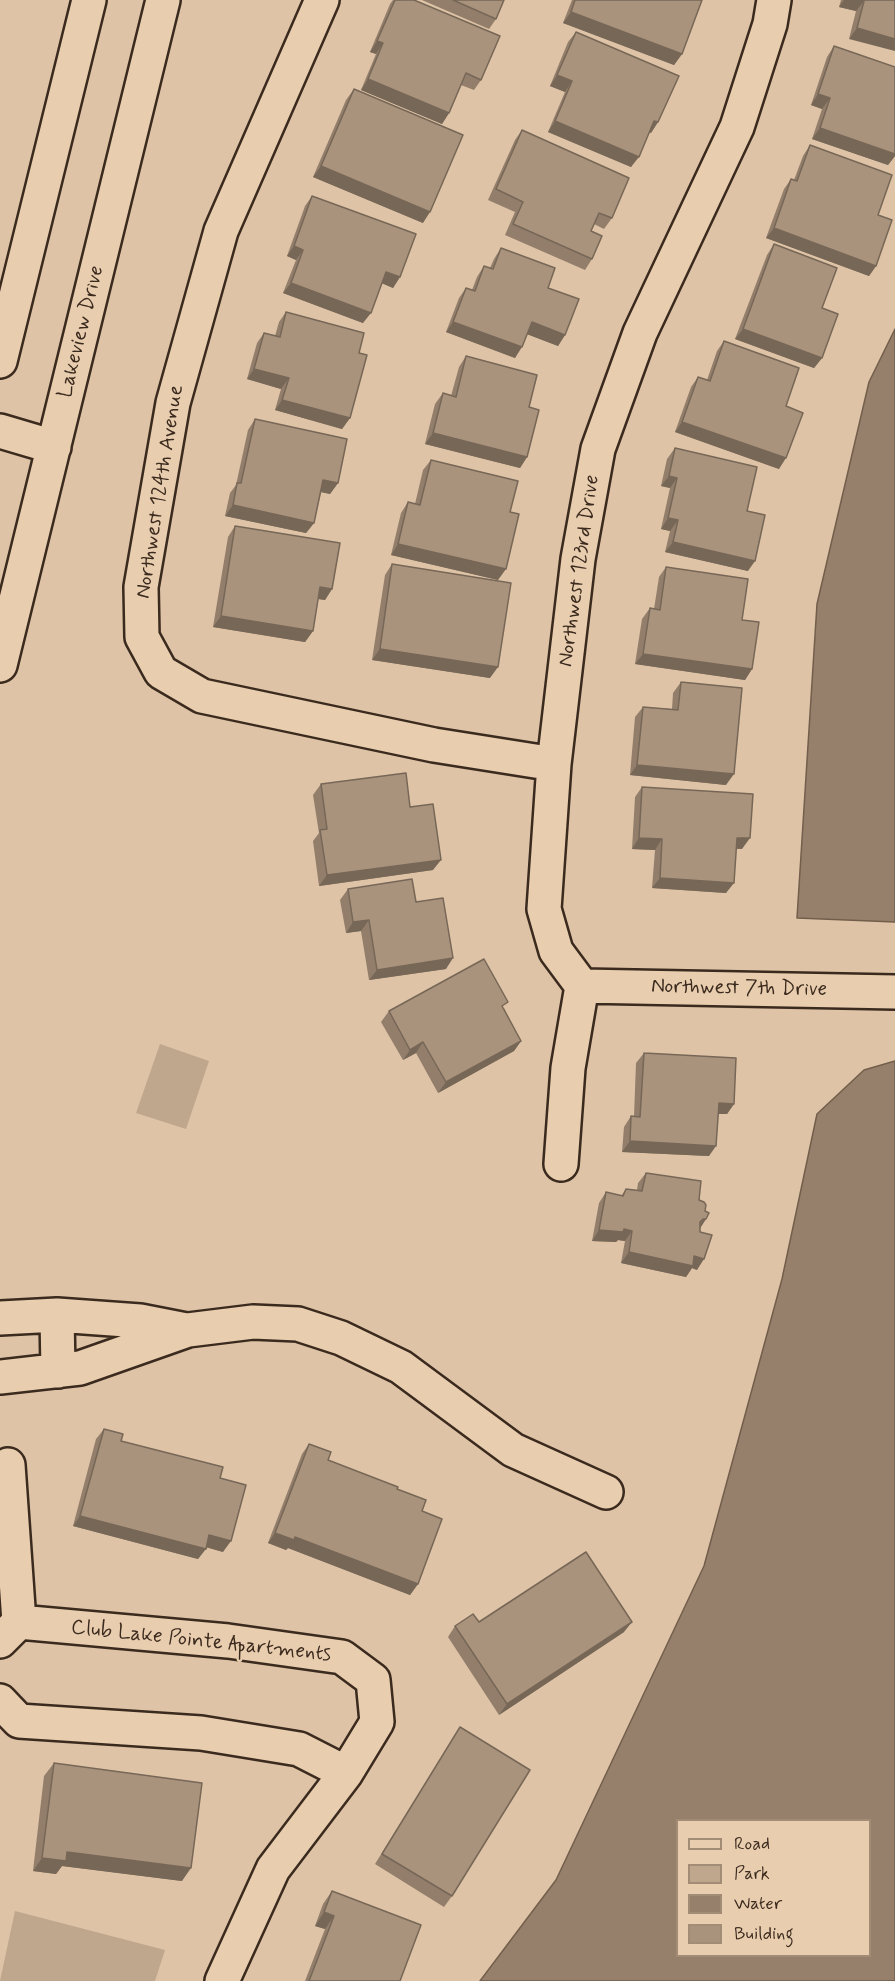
<!DOCTYPE html>
<html>
<head>
<meta charset="utf-8">
<style>
	body { margin:0 }
	#map { position:relative; width:895px; height:1981px; overflow:hidden; background:#dec3a6; font-family:Mynerve,sans-serif }
	canvas { display:block }
	.legend { position:absolute; left:676px; top:1819px; width:195px; height:138px; box-sizing:border-box; background:#e8cdaf; border:2px solid #a38c75; margin:0; padding:8px 10px; list-style:none; font-size:18px; color:#3b2a1e }
	.legend li { display:flex; align-items:center; gap:12px; height:30px }
	.legend b { width:30px; border:2px solid #a38c75 }
</style>
</head>
<body>
<div id="map">
<canvas width="895" height="1981"></canvas>
<ul class="legend">
<li><b style="height:8px;background:#e8cdaf"></b>Road</li>
<li><b style="height:16px;background:#bfa78d"></b>Park</li>
<li><b style="height:16px;background:#97806b"></b>Water</li>
<li><b style="height:16px;background:#aa937c"></b>Building</li>
</ul>
</div>
<script>
const c = document.querySelector('canvas').getContext('2d');
c.lineJoin = 'round';
function paint(path, color) { c.fillStyle = color; c.fill(path, 'evenodd'); }
const poly = rows => new Path2D(rows.map(r => 'M' + r).join(''));
function strokePath(path, color, width, dash) { c.strokeStyle = color; c.lineWidth = width; c.lineCap = dash ? 'butt' : 'round'; c.setLineDash(dash || []); c.stroke(path); }
function drawText(font, color, halo, rows, align = 'center') {
  c.font = font + ' Mynerve,sans-serif'; c.lineWidth = 4.5; c.setLineDash([]); c.textBaseline = 'middle'; c.strokeStyle = halo; c.fillStyle = color; for (const [text, x, y, turn = 0] of rows) {
    c.save(); c.translate(x, y); c.rotate((+turn || 0) * Math.PI / 180); c.textAlign = isNaN(turn) ? turn : align; if (halo) c.strokeText(text, 0, 0); c.fillText(text, 0, 0); c.restore();
  }
}
paint(poly([
	[160,1044,209,1061,186,1129,136,1113],
	[15,1911,165,1950,155,1981,0,1981]
]), '#bfa78d');
const water = poly([
	[895,329,895,922,797,918,817,604,869,382,895,329],
	[895,1061,895,1981,480,1981,556,1880,704,1566,782,1279,817,1114,864,1070,895,1061],
	[870,1820,870,1956,678,1956,678,1820,870,1820]
]);
paint(water, '#97806b');
strokePath(water, '#725e4c', 1.5);
const minor = poly([
	[322,0,221,231,173,403,141,587,142,637,161,672,202,696,434,745,554,764],
	[0,361,89,0],
	[0,431,54,447],
	[0,665,163,0],
	[582,986,895,992],
	[561,1164,568,1068,582,986,556,951,544,909,554,764,578,559,598,449,640,333,737,127,770,24,774,0],
	[57,1315,58,1371],
	[0,1318,57,1315,140,1321,186,1330],
	[0,1377,80,1368,188,1330,253,1322,298,1324,341,1338,401,1367,513,1450,606,1492],
	[8,1465,19,1622],
	[0,1641,19,1622,228,1641,342,1657,373,1680,377,1722,346,1773,273,1869,222,1981],
	[0,1701,19,1721,201,1733,299,1749,346,1773]
]);
strokePath(minor, '#3b2a1e', 38);
strokePath(minor, '#e8cdaf', 33);
paint(poly([
	[393,0,414,0,481,80,474,90,461,85,449,113,442,124,361,90,376,54,370,52,390,4],
	[422,0,504,0,496,19,489,29],
	[572,0,702,0,682,54,674,65,563,23],
	[841,0,895,0,849,39,856,11,839,7],
	[576,32,658,122,651,133,649,132,631,167,548,132,565,92,550,86,568,42],
	[834,46,895,67,895,156,888,165,812,139,822,109,811,105,827,57],
	[354,89,423,223,313,177,346,100],
	[522,130,612,218,604,229,594,224,591,231,592,259,585,270,505,235,515,212,488,200,515,140],
	[810,145,878,215,876,266,869,276,766,238,784,189,791,179,794,180,803,156],
	[312,196,400,277,393,288,382,283,363,323,283,293,296,260,287,256,305,206],
	[774,244,822,308,822,358,814,368,735,339,767,255],
	[501,248,548,288,565,335,558,346,527,334,515,358,446,332,459,298,466,288,472,290,477,277,484,266,490,268,494,259],
	[286,312,359,353,350,418,342,429,275,410,281,389,247,379,257,343,264,333,275,336,279,322],
	[724,341,786,406,779,469,675,432,691,387,698,377,707,380,717,351],
	[466,356,529,407,527,457,520,468,425,444,435,404,443,393,451,396,459,367],
	[255,419,338,483,330,494,321,492,314,523,306,533,225,516,230,493,236,485,248,430],
	[675,448,747,511,748,571,665,552,670,531,661,529,670,488,661,486,667,459],
	[431,460,510,512,498,580,391,555,401,513,408,502,415,504,423,470],
	[235,526,332,589,325,600,318,599,313,631,305,642,213,627,228,537],
	[392,564,490,678,372,660,385,575],
	[666,567,742,620,752,669,745,680,635,664,642,619,650,608,654,609,659,577],
	[681,682,726,785,630,775,635,717,643,707,672,709,673,693],
	[321,784,410,807,433,870,319,886,313,841,319,833,313,795],
	[642,787,742,849,736,849,726,893,652,888,655,850,632,849,635,797],
	[348,889,416,902,446,969,369,980,361,931,346,933,340,900],
	[504,1008,521,1041,514,1051,438,1093,416,1053,403,1060,381,1022,389,1011],
	[644,1053,734,1104,727,1114,718,1114,709,1156,622,1152,624,1127,631,1116,634,1116,636,1063],
	[646,1173,699,1200,705,1211,706,1219,700,1228,697,1270,692,1268,686,1277,621,1263,625,1241,618,1240,616,1242,592,1241,599,1203,606,1192,621,1196,626,1189,637,1190,638,1183],
	[104,1429,121,1441,220,1478,223,1552,206,1547,198,1559,73,1526,96,1439],
	[309,1444,328,1460,397,1489,422,1511,418,1584,410,1595,288,1548,286,1550,268,1543,302,1454],
	[479,1622,624,1632,499,1715,448,1637,455,1626],
	[460,1727,452,1896,444,1907,375,1864],
	[54,1763,182,1881,62,1866,56,1874,33,1871,44,1776],
	[332,1891,400,1981,305,1981,325,1929,315,1926,323,1904]
]), '#927e6b');
paint(poly([
	[844,0,861,0,864,1,856,11,839,7],
	[571,12,682,54,674,65,563,23],
	[857,28,895,39,895,51,849,39],
	[377,41,383,43,376,54,370,52],
	[557,75,572,81,565,92,550,86],
	[368,79,449,113,442,124,361,90],
	[818,94,830,98,822,109,811,105],
	[555,121,639,157,631,167,548,132],
	[654,121,658,122,651,133,647,131],
	[820,128,895,154,895,156,888,165,812,139],
	[321,166,430,212,423,223,313,177],
	[774,228,876,266,869,276,766,238],
	[294,246,303,250,296,260,287,256],
	[386,272,400,277,393,288,379,282],
	[291,283,371,313,363,323,283,293],
	[453,322,522,347,515,358,446,332],
	[532,322,565,335,558,346,524,333],
	[743,329,822,358,814,368,735,339],
	[254,369,289,378,281,389,247,379],
	[282,400,350,418,342,429,275,410],
	[682,422,786,458,779,469,675,432],
	[433,433,527,457,520,468,425,444],
	[669,476,677,478,670,488,661,486],
	[323,480,338,483,330,494,316,491],
	[233,505,314,523,306,533,225,516],
	[668,518,678,520,670,531,661,529],
	[673,542,755,561,748,571,665,552],
	[398,544,506,569,498,580,391,555],
	[320,587,332,589,325,600,312,598],
	[221,616,313,631,305,642,213,627],
	[380,649,498,667,490,678,372,660],
	[643,654,752,669,745,680,635,664],
	[637,765,734,774,726,785,630,775],
	[639,838,662,839,655,850,632,849],
	[737,838,750,838,742,849,729,848],
	[441,860,433,870,319,886,327,875],
	[660,878,734,883,726,893,652,888],
	[369,920,361,931,346,933,353,922],
	[453,958,446,969,369,980,377,970],
	[521,1041,514,1051,438,1093,446,1082],
	[423,1042,416,1053,403,1060,410,1050],
	[719,1103,734,1104,727,1114,711,1114],
	[630,1141,716,1146,709,1156,622,1152],
	[703,1219,706,1219,699,1230,696,1230],
	[624,1229,632,1231,625,1241,618,1240,616,1242,592,1241,599,1230],
	[629,1252,694,1256,704,1259,697,1270,692,1268,686,1277,621,1263],
	[80,1516,206,1549,198,1559,73,1526],
	[275,1533,295,1537,418,1584,410,1595,288,1548,286,1550,268,1543],
	[209,1535,231,1541,223,1552,202,1546],
	[632,1622,624,1632,499,1715,507,1704],
	[67,1852,191,1868,182,1881,62,1866,56,1874,33,1871,42,1858],
	[324,1912,334,1916,325,1929,315,1926]
]), '#776757');
const building = poly([
	[395,0,414,0,500,36,481,80,466,73,449,113,368,79,383,43,377,41,395,0],
	[453,0,504,0,496,19,453,0],
	[575,0,702,0,682,54,571,12,575,0],
	[861,0,895,0,895,39,857,28,864,1,861,0],
	[576,32,679,76,658,122,654,121,639,157,555,121,572,81,557,75,576,32],
	[834,46,895,67,895,154,820,128,830,98,818,94,834,46],
	[354,89,463,135,430,212,321,166,354,89],
	[522,130,629,178,612,218,599,213,591,231,602,236,592,259,513,224,523,202,496,189,522,130],
	[810,145,892,175,878,215,892,220,876,266,774,228,791,179,797,181,810,145],
	[312,196,416,234,400,277,386,272,371,313,291,283,303,250,294,246,312,196],
	[774,244,837,268,822,308,838,314,822,358,743,329,774,244],
	[501,248,555,268,548,288,579,299,565,335,532,322,522,347,453,322,466,288,475,291,484,266,493,269,501,248],
	[286,312,364,333,359,353,367,355,350,418,282,400,289,378,254,369,264,333,280,337,286,312],
	[724,341,799,368,786,406,803,413,786,458,682,422,698,377,710,381,724,341],
	[466,356,537,375,529,407,539,410,527,457,433,433,443,393,456,397,466,356],
	[255,419,347,439,338,483,323,480,314,523,233,505,237,483,241,483,255,419],
	[675,448,757,467,747,511,765,515,755,561,673,542,678,520,668,518,677,478,669,476,675,448],
	[431,460,518,481,510,512,519,514,506,569,398,544,408,502,420,505,431,460],
	[235,526,340,543,332,589,320,587,313,631,221,616,235,526],
	[392,564,511,583,498,667,380,649,392,564],
	[666,567,748,579,742,620,759,622,752,669,643,654,650,608,660,610,666,567],
	[681,682,742,688,734,774,637,765,643,707,678,710,681,682],
	[406,773,410,807,433,804,441,860,327,875,320,830,327,829,321,784,406,773],
	[642,787,753,794,750,838,737,838,734,883,660,878,662,839,639,838,642,787],
	[412,879,416,902,443,898,453,958,377,970,369,920,353,922,348,889,412,879],
	[484,959,508,1002,502,1006,521,1041,446,1082,423,1042,410,1050,389,1011,484,959],
	[644,1053,736,1058,734,1104,719,1103,716,1146,630,1141,631,1116,640,1117,644,1053],
	[646,1173,701,1181,699,1200,704,1202,706,1205,705,1211,709,1213,706,1219,703,1219,700,1222,700,1232,712,1235,704,1259,694,1256,693,1266,629,1252,632,1231,624,1229,623,1232,599,1230,606,1192,623,1196,626,1189,642,1191,646,1173],
	[104,1429,123,1434,121,1441,223,1467,220,1478,246,1485,231,1541,209,1535,206,1549,80,1516,104,1429],
	[309,1444,331,1452,328,1460,398,1487,397,1489,426,1500,422,1511,442,1519,418,1584,295,1537,294,1540,275,1533,309,1444],
	[586,1552,632,1622,507,1704,455,1626,473,1614,479,1622,586,1552],
	[460,1727,530,1770,452,1896,382,1854,460,1727],
	[54,1763,202,1783,191,1868,67,1852,66,1861,42,1858,54,1763],
	[332,1891,421,1925,400,1981,309,1981,334,1916,324,1912,332,1891]
]);
paint(building, '#aa937c');
strokePath(building, '#776757', 1.5);
drawText('21px', '#3b2a1e', '#e8cdaf', [
	["Lakeview Drive",82,332,-76],
	["Northwest 124th Avenue",161,492,-81],
	["Northwest 123rd Drive",580,571,-82],
	["Northwest 7th Drive",739,989,1],
	["Club Lake Pointe Apartments",201,1642,6]
]);
</script>
</body>
</html>
